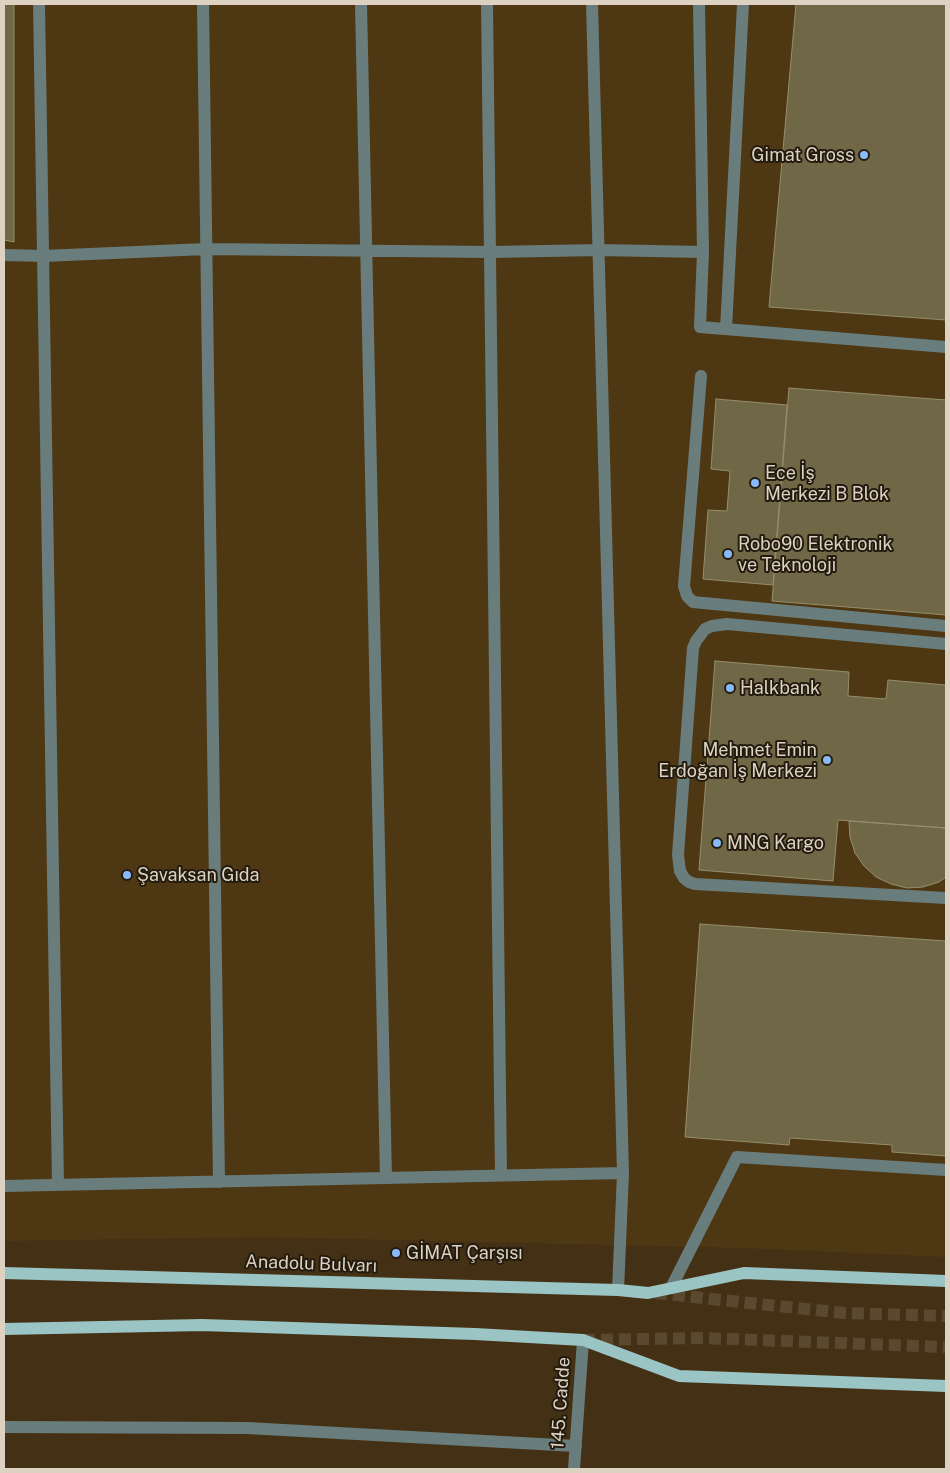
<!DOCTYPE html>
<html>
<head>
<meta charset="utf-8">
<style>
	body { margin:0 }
	#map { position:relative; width:950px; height:1473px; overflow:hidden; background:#443115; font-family:"Public Sans",sans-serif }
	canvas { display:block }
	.frame { position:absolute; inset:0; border:5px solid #ddd2c2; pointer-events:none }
</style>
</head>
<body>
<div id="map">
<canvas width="950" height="1473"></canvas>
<div class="frame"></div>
</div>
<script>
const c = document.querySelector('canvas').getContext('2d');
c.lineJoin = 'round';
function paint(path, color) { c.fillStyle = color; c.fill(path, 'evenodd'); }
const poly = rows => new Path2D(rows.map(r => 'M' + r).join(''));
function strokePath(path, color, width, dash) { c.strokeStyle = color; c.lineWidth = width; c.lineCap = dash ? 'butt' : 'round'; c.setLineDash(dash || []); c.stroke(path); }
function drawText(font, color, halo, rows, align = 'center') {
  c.font = font + ' "Public Sans",sans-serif'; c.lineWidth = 4; c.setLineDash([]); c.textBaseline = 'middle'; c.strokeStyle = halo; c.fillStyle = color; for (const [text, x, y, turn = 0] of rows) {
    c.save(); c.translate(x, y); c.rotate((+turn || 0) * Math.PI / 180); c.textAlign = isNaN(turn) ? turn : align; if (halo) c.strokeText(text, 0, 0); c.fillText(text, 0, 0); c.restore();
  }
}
paint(poly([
	[4,4,946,4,946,1257,742,1248,263,1237,4,1241]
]), '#4e3713');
const building = poly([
	[4,4,14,4,14,242,4,240,4,4],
	[796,4,946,4,946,320,769,307,796,4],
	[789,388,946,400,946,615,772,601,789,388],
	[716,399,787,405,773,585,703,579,708,510,727,511,730,471,711,469,716,399],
	[715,661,849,672,848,696,886,699,888,680,946,685,946,828,838,820,833,881,699,870,715,661],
	[849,821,946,828,946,877,939,882,923,887,907,888,891,884,876,877,864,866,855,853,850,837,849,821],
	[700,924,946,941,946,1156,892,1152,892,1145,790,1138,789,1145,685,1137,700,924]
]);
paint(building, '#6f6746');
strokePath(building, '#968e6b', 1);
strokePath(poly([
	[655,1293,844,1313,946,1316],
	[583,1340,704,1338,946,1347]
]), '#5b492f', 12, [12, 6]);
strokePath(poly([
	[39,4,58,1185],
	[203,4,219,1182],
	[361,4,386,1178],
	[487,4,501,1175],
	[592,4,623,1173,618,1290],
	[699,4,703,252],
	[4,255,43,256,206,249,491,252,600,250,703,252,700,327,946,347],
	[726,329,743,4],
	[701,376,684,586,687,596,693,602,946,626],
	[946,644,727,624,712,626,705,629,696,641,693,648,678,855,680,871,684,878,689,882,695,884,946,898],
	[4,1186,623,1173],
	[671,1288,737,1157,946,1170],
	[4,1427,247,1428,576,1446],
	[574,1469,583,1340]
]), '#697d7d', 12);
strokePath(poly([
	[4,1273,618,1290,648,1293,744,1273,946,1281],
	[4,1329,202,1325,475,1334,583,1340,679,1376,946,1386]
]), '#9bc4c4', 12);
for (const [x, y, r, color] of [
	[864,155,5,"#89bafc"],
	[755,483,5,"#89bafc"],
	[728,554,5,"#89bafc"],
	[730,688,5,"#89bafc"],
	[827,760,5,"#89bafc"],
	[717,843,5,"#89bafc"],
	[127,875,5,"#89bafc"],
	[396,1253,5,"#89bafc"]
]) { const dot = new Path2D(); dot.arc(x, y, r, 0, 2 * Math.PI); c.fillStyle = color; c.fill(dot); strokePath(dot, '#241b0f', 2); }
drawText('18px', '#ddd2c2', '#241b0f', [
	["Gimat Gross",854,155,"right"],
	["Ece İş",765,473],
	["Merkezi B Blok",765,494],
	["Robo90 Elektronik",738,544],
	["ve Teknoloji",738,565],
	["Halkbank",740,688],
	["Mehmet Emin",817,750,"right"],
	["Erdoğan İş Merkezi",817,771,"right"],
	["MNG Kargo",727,843],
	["Şavaksan Gıda",137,875],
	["GİMAT Çarşısı",406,1253]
], 'left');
drawText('18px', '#ddd2c2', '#241b0f', [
	["Anadolu Bulvarı",311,1264,2],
	["145. Cadde",561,1403,-86]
]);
</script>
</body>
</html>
